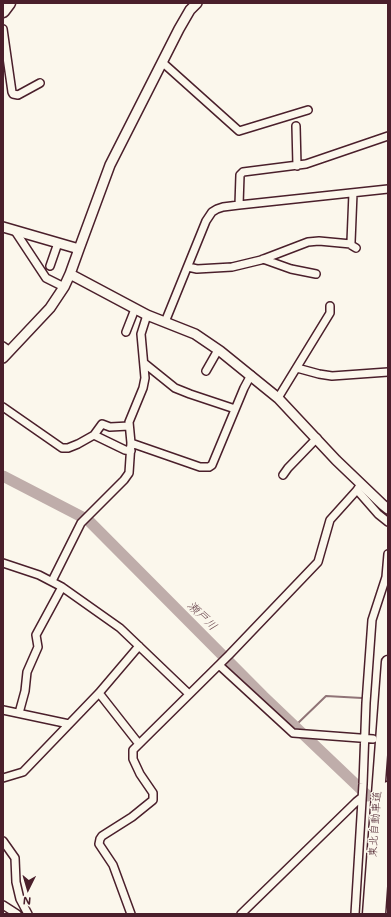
<!DOCTYPE html>
<html>
<head>
<meta charset="utf-8">
<style>
	body { margin:0 }
	#map { position:relative; width:391px; height:917px; overflow:hidden; background:#fbf7ec; font-family:Mali,sans-serif }
	canvas { display:block }
	.frame { position:absolute; inset:0; border:4px solid #4a1f2b; pointer-events:none }
	.north { position:absolute; left:8px; top:869px; width:40px; height:40px; -webkit-text-stroke:3px #fbf7ec; paint-order:stroke; rotate:185deg; font-size:11px; font-weight:700; line-height:16px; text-align:center; color:#4a1f2b }
	.north::after { content:''; display:block; margin:auto; width:14px; height:18px; background:#4a1f2b; clip-path:polygon(50% 0,100% 100%,50% 72%,0 100%) }
</style>
</head>
<body>
<div id="map">
<canvas width="391" height="917"></canvas>
<div class="frame"></div>
<div class="north">N</div>
</div>
<script>
const c = document.querySelector('canvas').getContext('2d');
c.lineJoin = 'round';
const poly = rows => new Path2D(rows.map(r => 'M' + r).join(''));
function strokePath(path, color, width, dash) { c.strokeStyle = color; c.lineWidth = width; c.lineCap = dash ? 'butt' : 'round'; c.setLineDash(dash || []); c.stroke(path); }
function drawText(font, color, halo, rows, align = 'center') {
  c.font = font + ' Mali,"Klee One",sans-serif'; c.lineWidth = 3; c.setLineDash([]); c.textBaseline = 'middle'; c.strokeStyle = halo; c.fillStyle = color; for (const [text, x, y, turn = 0] of rows) {
    c.save(); c.translate(x, y); c.rotate((+turn || 0) * Math.PI / 180); c.textAlign = isNaN(turn) ? turn : align; if (halo) c.strokeText(text, 0, 0); c.fillText(text, 0, 0); c.restore();
  }
}
strokePath(poly([
	[295,726,326,696,362,698]
]), '#907477', 2);
strokePath(poly([
	[3,476,88,520,263,696,368,796]
]), '#bfadaa', 11);
const street = poly([
	[3,29,12,92,13,94,18,95,40,83],
	[162,62,239,131,308,110],
	[296,126,297,166],
	[353,193,351,242,351,245,356,248],
	[239,205,240,175,243,172,306,164,388,136],
	[15,231,46,278,64,287],
	[263,259,291,269,316,274],
	[50,266,58,243],
	[188,267,197,269,232,267,261,260,308,242,319,241,351,244],
	[165,322,206,221,212,212,217,209,223,207,239,205,388,189],
	[126,332,135,309],
	[3,346,10,351],
	[144,363,175,388,190,394,235,409],
	[297,368,319,374,332,376,388,372],
	[206,371,218,350],
	[278,398,330,313,330,306],
	[3,407,62,448,68,448,78,444,94,435,125,450,131,451],
	[94,435,102,424,110,427,129,426],
	[131,443,200,467,209,467,212,465,244,388,251,375],
	[283,475,288,468,317,438],
	[357,490,378,514,388,522],
	[3,563,39,575,62,587,120,628,189,694],
	[52,581,81,523,124,480,129,473,131,443,129,422,143,388,145,378,141,334,147,315],
	[219,665,293,733,373,739],
	[99,693,139,744],
	[3,710,69,724],
	[19,713,25,691,27,672,38,647,36,635,62,587],
	[3,778,23,772,99,693,139,646],
	[3,841,15,858,16,882,20,899,28,914],
	[3,905,17,914],
	[131,914,113,865,99,844,100,839,102,836,132,817,153,800,153,793,140,774,133,759,133,750,229,655,318,562,330,520,357,490,361,484],
	[241,914,356,802,361,798],
	[355,914,363,784,366,703,372,620,386,577,388,554]
]);
const secondary = poly([
	[3,227,79,249,70,274,147,315,195,334,220,351,278,398,336,460,383,505,388,509],
	[79,249,110,165,179,29,190,10,197,3],
	[3,358,50,308,64,287,70,274]
]);
const highway = poly([
	[3,11,9,3],
	[369,914,388,662],
	[379,914,388,788]
]);
strokePath(street, '#4a1f2b', 10);
strokePath(secondary, '#4a1f2b', 12);
strokePath(highway, '#4a1f2b', 15);
strokePath(street, '#fbf7ec', 7);
strokePath(secondary, '#fbf7ec', 9);
strokePath(highway, '#fbf7ec', 12);
drawText('11px', '#4a1f2b', '#fbf7ec', [
	["東北自動車道",375,824,-86]
]);
drawText('italic 12px', '#6d4a51', '#fbf7ec', [
	["瀬戸川",202,616,45]
]);
</script>
</body>
</html>
